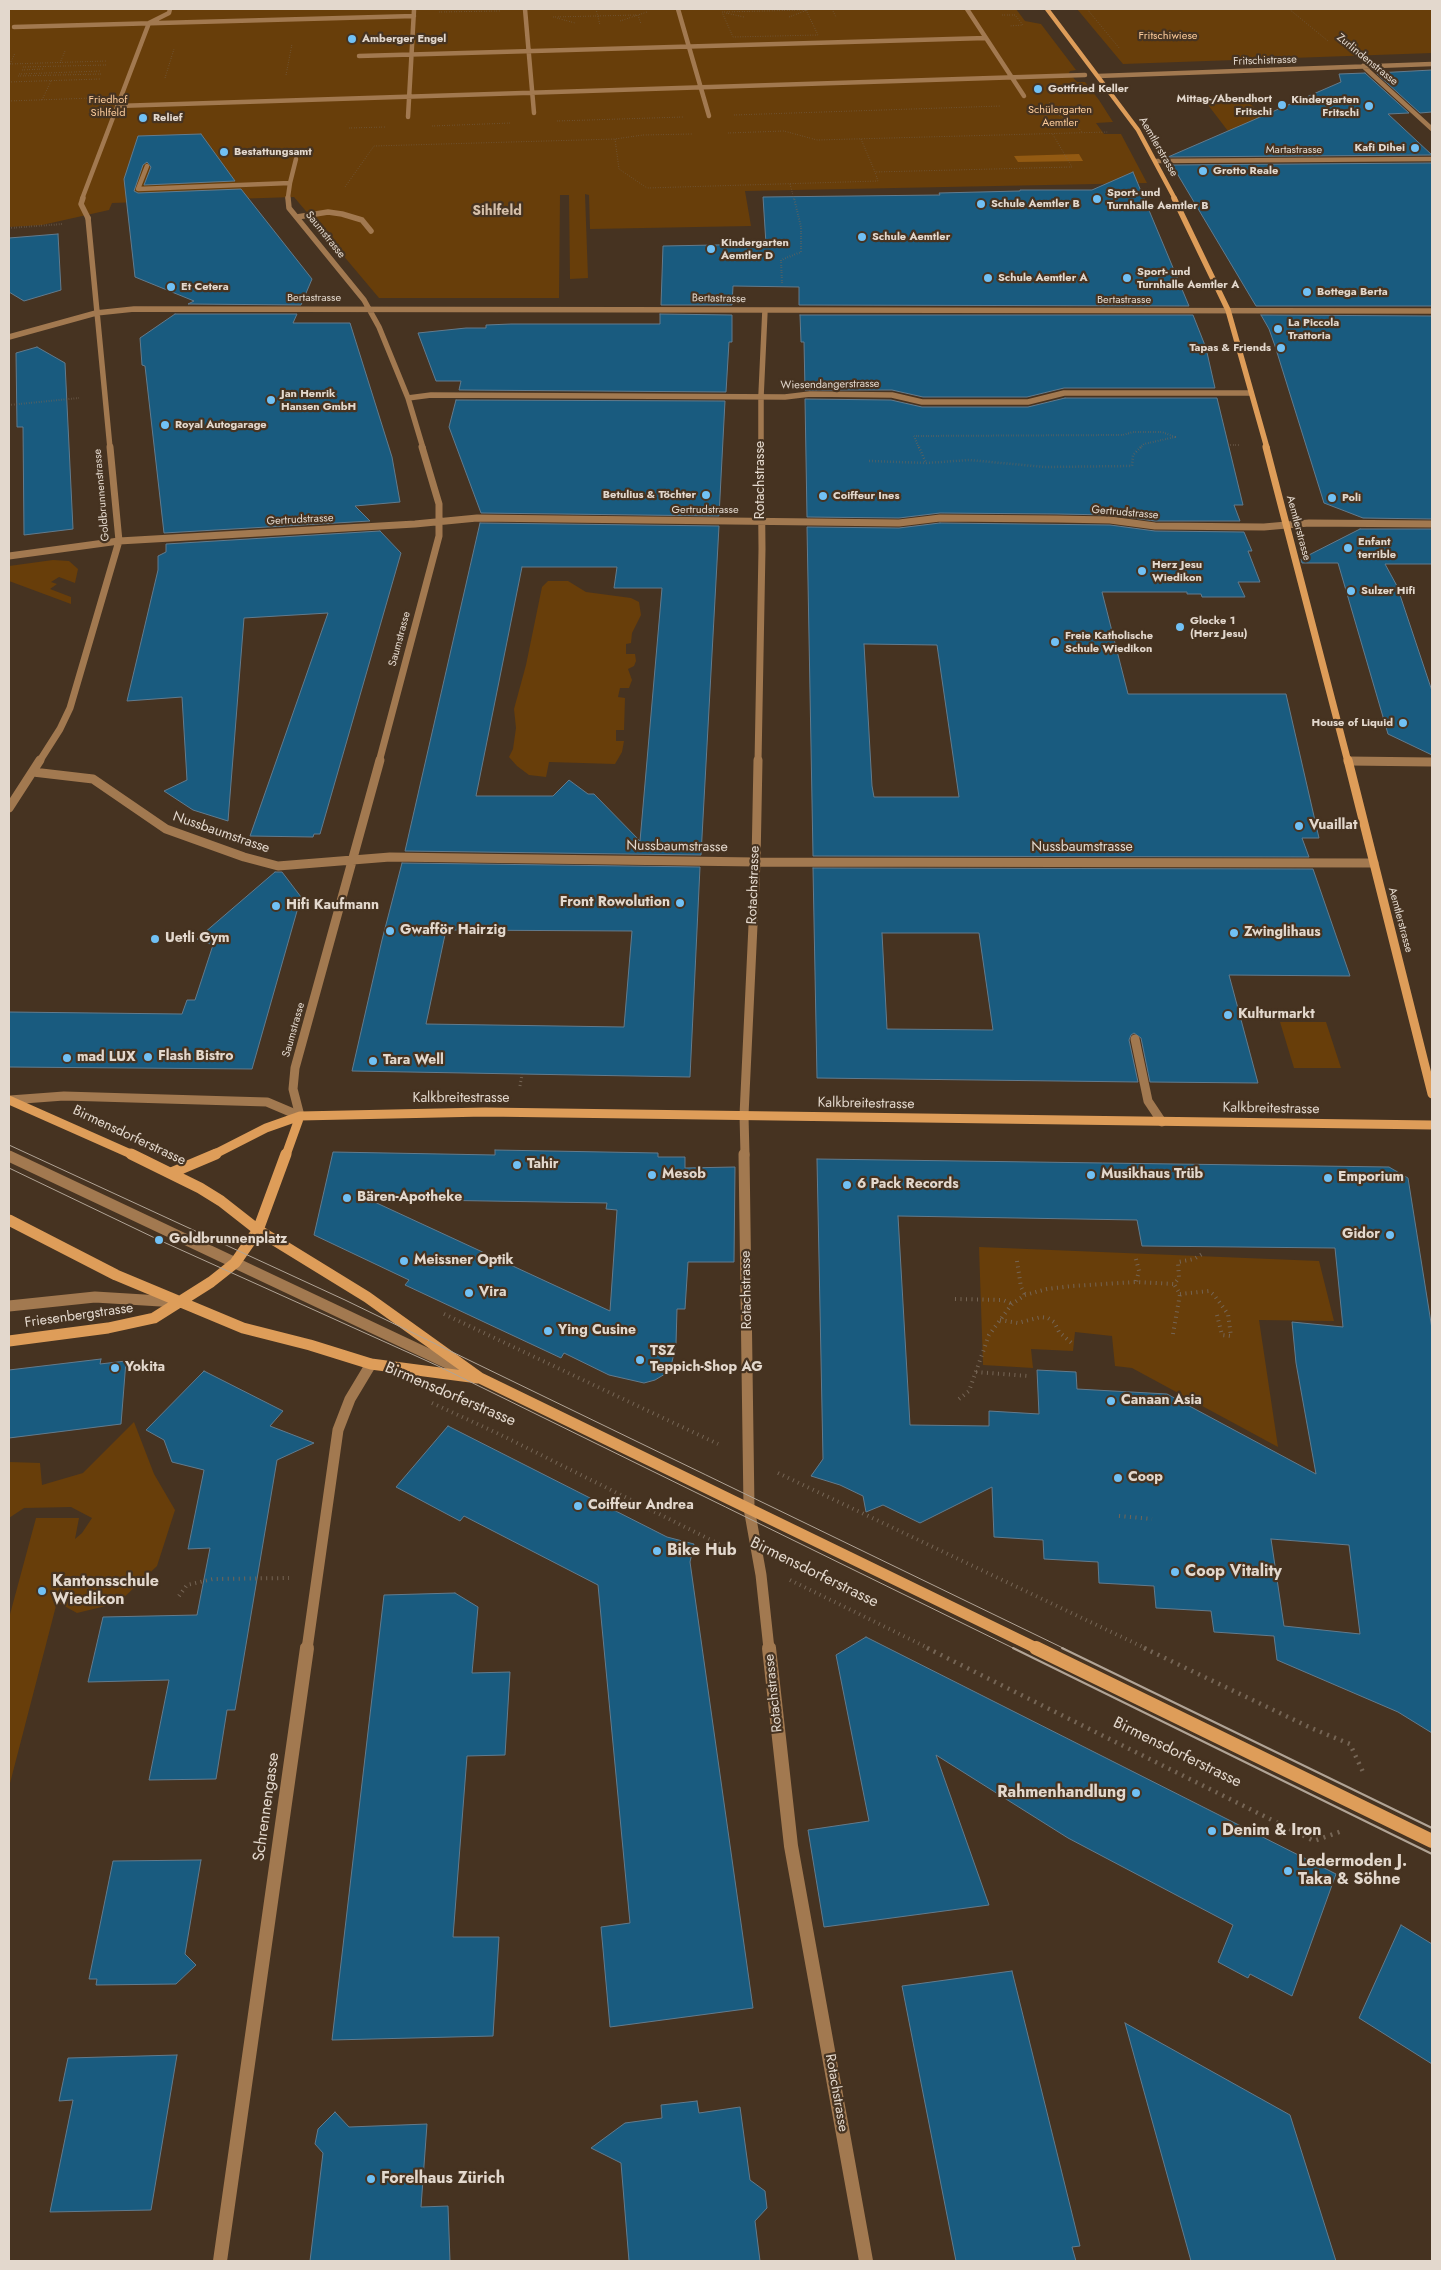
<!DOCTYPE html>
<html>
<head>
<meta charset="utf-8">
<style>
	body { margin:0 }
	#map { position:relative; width:1441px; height:2270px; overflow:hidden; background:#463321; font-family:Jost,sans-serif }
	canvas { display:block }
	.frame { position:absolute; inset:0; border:10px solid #e3d8cd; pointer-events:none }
</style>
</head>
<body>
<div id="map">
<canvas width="1441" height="2270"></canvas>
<div class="frame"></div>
</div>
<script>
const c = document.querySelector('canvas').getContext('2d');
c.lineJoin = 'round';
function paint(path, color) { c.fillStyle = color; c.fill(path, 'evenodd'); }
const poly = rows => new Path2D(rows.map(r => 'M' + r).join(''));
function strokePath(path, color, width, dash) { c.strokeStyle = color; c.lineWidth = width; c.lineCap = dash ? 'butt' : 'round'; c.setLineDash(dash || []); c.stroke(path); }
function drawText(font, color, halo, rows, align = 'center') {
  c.font = font + ' Jost,sans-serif'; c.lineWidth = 4.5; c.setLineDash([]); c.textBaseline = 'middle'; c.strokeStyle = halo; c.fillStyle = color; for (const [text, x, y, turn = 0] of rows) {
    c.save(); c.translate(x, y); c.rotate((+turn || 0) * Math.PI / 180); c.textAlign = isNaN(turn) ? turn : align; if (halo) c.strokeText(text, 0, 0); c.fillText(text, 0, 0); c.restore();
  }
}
paint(poly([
	[9,9,1016,9,1025,21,1041,24,1076,70,1070,71,1069,73,1077,82,1085,82,1099,100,1113,122,1096,123,1104,134,1121,134,1147,183,745,191,751,226,590,229,589,195,585,194,588,278,570,279,569,195,560,195,559,298,379,298,294,197,112,203,109,210,42,225,9,227],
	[1077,9,1432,9,1432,53,1123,64],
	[1242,96,1260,113,1324,110,1231,135,1202,97],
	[53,560,69,561,78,569,75,583,59,577,51,582,57,584,50,589,71,597,71,604,9,581,9,566],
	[548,581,568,581,586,592,631,598,639,602,641,615,632,633,631,643,626,644,626,654,635,654,636,661,634,666,628,669,632,680,629,688,620,688,618,697,625,698,624,730,616,730,616,741,624,741,622,752,615,764,549,762,546,777,529,775,517,766,509,757,513,749,516,728,514,709,526,665,542,587],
	[1280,1022,1326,1022,1341,1068,1294,1068],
	[979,1247,1319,1261,1334,1321,1259,1320,1278,1447,1132,1368,1115,1366,1112,1336,1075,1332,1073,1351,1031,1349,1033,1368,983,1365],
	[134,1422,154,1474,175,1510,157,1566,118,1603,77,1613,57,1602,9,1787,9,1618,36,1518,79,1518,75,1539,82,1533,92,1518,71,1507,24,1508,9,1518,9,1462,40,1463,42,1485,83,1473]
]), '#683e0a');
paint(poly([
	[1079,154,1083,161,1018,162,1014,156]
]), '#935a12');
const building = poly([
	[1432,70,1432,112,1420,113,1376,73,1432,70],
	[1365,73,1409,113,1388,114,1432,155,1168,157,1341,82,1339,74,1365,73],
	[201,134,235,181,144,185,151,167,147,162,143,165,134,191,138,193,241,189,312,279,301,305,188,304,194,301,135,277,124,179,138,136,201,134],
	[1432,163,1432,306,1256,306,1172,165,1432,163],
	[1133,172,1189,306,799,305,799,287,733,286,732,305,661,305,663,246,766,244,763,197,940,195,939,193,1020,191,1020,190,1092,190,1133,172],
	[58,234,61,290,24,301,9,292,9,238,58,234],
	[175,314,297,314,293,323,350,323,392,457,400,502,355,506,370,521,164,533,145,366,142,365,140,338,175,314],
	[660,314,732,315,732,342,729,342,726,392,459,390,461,381,436,381,418,333,466,328,486,328,486,325,511,324,660,324,660,314],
	[800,315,1193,315,1206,348,1215,388,1064,388,1027,397,923,397,892,390,805,390,804,342,801,342,800,315],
	[1261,315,1432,316,1432,519,1363,518,1324,503,1275,346,1269,329,1261,315],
	[37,347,65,363,73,529,24,535,23,427,17,427,16,353,37,347],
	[1065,398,1217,398,1243,505,1234,505,1240,521,1155,521,1110,515,1057,514,940,513,899,518,807,517,805,399,891,400,922,407,1028,407,1065,398],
	[456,400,725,401,719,516,481,513,449,427,456,400],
	[480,523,719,526,701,855,405,851,480,523],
	[522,567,617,567,614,588,662,588,640,841,594,794,588,794,569,780,553,796,476,796,522,567],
	[940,523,1110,525,1155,531,1244,532,1252,551,1248,551,1260,582,1238,582,1245,597,1202,597,1201,594,1187,594,1187,592,1102,592,1128,694,1286,694,1319,838,1302,838,1309,857,813,856,807,527,899,528,940,523],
	[864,644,937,645,959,797,874,797,872,786,864,644],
	[1360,529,1432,529,1432,564,1385,564,1397,586,1432,691,1432,755,1388,734,1338,563,1302,563,1301,559,1360,529],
	[380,531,401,553,320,834,314,834,313,837,250,836,328,613,244,618,228,821,193,810,164,791,187,780,182,697,127,701,158,570,158,556,166,552,166,544,380,531],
	[402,863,700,867,690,1077,352,1071,382,940,402,863],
	[446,930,632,931,624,1027,426,1024,446,930],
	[813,868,1313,869,1350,976,1229,975,1258,1083,1150,1082,1141,1038,1134,1033,1131,1035,1129,1040,1138,1082,817,1078,813,868],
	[882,933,979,933,993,1030,887,1029,882,933],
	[275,872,282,872,301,897,252,1069,9,1067,9,1012,182,1014,187,1000,195,1000,213,945,197,939,275,872],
	[495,1150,658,1153,658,1157,685,1157,685,1168,735,1167,734,1262,688,1262,685,1309,677,1309,676,1344,670,1371,655,1380,644,1383,609,1375,564,1353,561,1358,405,1285,409,1280,314,1235,333,1152,495,1155,495,1150],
	[368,1199,607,1203,606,1209,617,1210,610,1311,368,1199],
	[817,1159,1389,1167,1408,1178,1432,1329,1432,1733,1398,1712,1277,1660,1274,1636,1214,1632,1211,1611,1156,1608,1154,1586,1099,1583,1098,1562,1044,1559,1043,1540,994,1537,992,1487,920,1523,883,1505,866,1512,863,1496,840,1485,811,1476,823,1459,817,1159],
	[898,1216,1137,1220,1142,1246,1335,1248,1343,1327,1292,1322,1296,1363,1316,1474,1167,1394,1077,1389,1076,1372,1037,1370,1039,1414,989,1411,989,1426,910,1425,898,1216],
	[1271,1539,1349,1545,1360,1634,1284,1626,1271,1539],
	[101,1359,100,1364,126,1361,121,1424,9,1438,9,1370,101,1359],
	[204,1371,283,1411,270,1426,314,1443,277,1460,235,1710,227,1710,216,1779,149,1780,169,1680,88,1682,103,1617,197,1615,210,1548,188,1549,204,1470,172,1462,164,1440,146,1430,204,1371],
	[448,1426,667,1537,694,1544,690,1562,753,2008,610,2027,601,1927,630,1923,598,1585,464,1516,460,1521,396,1487,448,1426],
	[455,1593,478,1607,472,1673,510,1672,505,1755,467,1756,453,1937,499,1937,493,2036,332,2040,384,1595,455,1593],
	[866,1637,1336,1874,1292,1996,1250,1974,1248,1978,1218,1962,1233,1925,1068,1838,936,1755,989,1905,824,1927,808,1830,869,1821,836,1655,866,1637],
	[201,1860,185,1954,196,1965,176,1984,96,1985,97,1979,89,1979,113,1861,201,1860],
	[1401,1925,1432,1944,1432,2064,1359,2018,1401,1925],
	[1012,1971,1080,2246,1072,2247,1076,2261,956,2261,902,1986,1012,1971],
	[1125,2023,1290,2115,1336,2261,1191,2261,1125,2023],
	[177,2055,151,2210,50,2212,73,2100,59,2101,68,2058,177,2055],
	[697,2101,699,2113,740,2107,750,2180,765,2191,767,2208,755,2221,760,2261,629,2261,621,2163,591,2148,625,2123,662,2118,661,2105,697,2101],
	[335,2112,349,2127,427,2124,421,2207,448,2206,450,2261,310,2261,323,2153,315,2144,318,2129,335,2112]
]);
paint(building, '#195b7f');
strokePath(building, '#627b8d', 1);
strokePath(poly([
	[596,9,600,25],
	[832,9,836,17],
	[1087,9,1120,49],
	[1289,9,1328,41],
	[806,10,818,35,733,37,722,12,806,10],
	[439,12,500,11],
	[726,13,744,17],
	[1002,15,1015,15,1023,25,1009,26],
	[553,17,638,15,641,24],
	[789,17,810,9],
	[557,18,575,23],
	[620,21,647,12],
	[60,63,65,51],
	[10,64,107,61],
	[9,66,15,53],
	[23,67,106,65],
	[22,70,43,69],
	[19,74,101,71],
	[286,75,292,44],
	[18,76,102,74],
	[165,78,174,49],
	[9,82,100,79],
	[42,100,51,81],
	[9,101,93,98],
	[1049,102,1058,115,1073,122,1082,132],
	[734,115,1001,106],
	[557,121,683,117],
	[432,126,511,123],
	[349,128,386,127],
	[728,133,784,131,817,140,1108,132],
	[615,139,619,169,647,188,878,181,875,172],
	[861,139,875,172,1072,167,1052,133],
	[790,184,794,199],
	[345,187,374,146,615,139,643,135,692,134]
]), '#756555', 1, [0.5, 2]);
strokePath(poly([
	[9,228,63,224],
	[782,283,781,260,801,252,801,227,794,198],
	[9,405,79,398],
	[1228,445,1240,445],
	[919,448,914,436,1123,435,1133,432,1162,432,1175,437,1144,444,1140,448]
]), '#756555', 2, [0.5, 2]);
strokePath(poly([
	[919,447,926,463],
	[869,461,926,463],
	[926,463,969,460,1045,467,1132,466,1133,455,1141,447]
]), '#756555', 2.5, [0.5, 2.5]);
strokePath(poly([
	[520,1086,522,1074]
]), '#756555', 3, [1, 3]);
strokePath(poly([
	[1136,1259,1139,1271,1136,1282],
	[1017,1261,1021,1287,1025,1295],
	[1180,1294,1209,1291,1214,1295,1228,1314,1231,1336,1222,1335,1217,1315],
	[955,1299,1003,1300,1012,1304],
	[444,1314,718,1444],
	[1000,1320,1018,1323,1041,1317,1048,1318,1054,1322,1059,1332,1074,1345],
	[1173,1334,1180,1294,1174,1284],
	[976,1372,1028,1376],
	[959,1399,969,1391,989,1335,1012,1304,1025,1295,1047,1289,1072,1286,1136,1282,1174,1284,1179,1278,1178,1262,1194,1259,1202,1254],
	[432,1403,499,1434,727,1548],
	[778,1473,1147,1649],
	[1119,1516,1152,1519],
	[790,1580,930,1649],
	[179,1596,187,1585,213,1579,289,1578]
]), '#756555', 4, [1, 4.5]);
strokePath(poly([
	[927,1648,1314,1841,1342,1831],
	[1144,1648,1311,1728,1350,1744,1363,1772]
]), '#756555', 4.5, [2, 5.5]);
strokePath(poly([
	[525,9,534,113],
	[678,9,709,116],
	[967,9,1024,96],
	[14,27,414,16],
	[359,56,986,38],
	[117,106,1085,75],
	[408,117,414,10],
	[147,166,138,189,290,183,288,197],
	[290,183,296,159],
	[82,199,149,23,169,13,170,9]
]), '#a27950', 4.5);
strokePath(poly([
	[83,198,81,204,88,218],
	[297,217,328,212,342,214,362,220,371,231]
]), '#a27950', 5.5);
strokePath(poly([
	[1135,1039,1148,1101,1162,1122],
	[10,1100,64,1096,267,1102,300,1116]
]), '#a27950', 9);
strokePath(poly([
	[9,1156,462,1370],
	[9,1306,95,1297,177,1302]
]), '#a27950', 11);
strokePath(poly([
	[1363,66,1432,129],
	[1098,76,1432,64],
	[1156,161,1432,159],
	[288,197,288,199]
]), '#a27950', 4.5);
strokePath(poly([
	[288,198,289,208,364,300,379,327,408,398,423,448],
	[88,218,110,448],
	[9,337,96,313,134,309,1432,311],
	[408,398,431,395,785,397,810,394,892,395,922,402,1028,402,1064,393,1251,393],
	[761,448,761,396,765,310]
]), '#a27950', 5.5);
strokePath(poly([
	[9,556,119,541,415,524,477,518,899,523,940,518,1057,519,1110,520,1155,526,1264,527,1309,523,1432,524],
	[1348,761,1397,762],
	[39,762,60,729,70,708,119,541,110,447],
	[379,762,439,536,439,504,422,447],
	[758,762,762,549,761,447]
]), '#a27950', 7);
strokePath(poly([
	[1348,761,1432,762],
	[33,772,93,779,166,829,244,857,278,866,390,857,756,862,1374,863],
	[9,808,40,760],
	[300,1116,293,1089,295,1068,380,760],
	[745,1155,744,1115,756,862,758,760]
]), '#a27950', 9);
strokePath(poly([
	[744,1154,749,1508,761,1575,769,1649],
	[307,1649,338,1430,350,1399,371,1364]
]), '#a27950', 11);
strokePath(poly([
	[769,1648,791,1846,866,2261],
	[220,2261,307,1648]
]), '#a27950', 14);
strokePath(poly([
	[1047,9,1138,130,1175,199]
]), '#de9d59', 4.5);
strokePath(poly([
	[1174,198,1228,310,1267,448]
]), '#de9d59', 5.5);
strokePath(poly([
	[1266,447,1348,762]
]), '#de9d59', 7);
strokePath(poly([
	[1348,760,1432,1094],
	[9,1100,133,1155],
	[213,1155,266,1128,300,1116,485,1112,1432,1125],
	[286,1155,300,1116]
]), '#de9d59', 9);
strokePath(poly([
	[131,1154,200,1188,221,1201,258,1230,367,1297,480,1378,1038,1649],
	[171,1173,216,1154],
	[9,1220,116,1275,243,1328,310,1345,371,1364,478,1378],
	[9,1341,108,1328,154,1318,211,1282,235,1263,258,1230,286,1154]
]), '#de9d59', 11);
strokePath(poly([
	[1036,1648,1432,1841]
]), '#de9d59', 14);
strokePath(poly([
	[9,1145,345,1300,1065,1649],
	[9,1168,159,1240,436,1365,1015,1649]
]), '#b1a496', 1);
strokePath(poly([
	[1013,1648,1432,1854],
	[1062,1648,1432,1828]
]), '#b1a496', 2);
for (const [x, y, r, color] of [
	[352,39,5,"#71c1f5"],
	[1038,89,5,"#71c1f5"],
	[1282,105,5,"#71c1f5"],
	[1369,106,5,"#71c1f5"],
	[143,118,5,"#71c1f5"],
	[1415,148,5,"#71c1f5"],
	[224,152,5,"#71c1f5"],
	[1203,171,5,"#71c1f5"],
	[1097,199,5,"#71c1f5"],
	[981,204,5,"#71c1f5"],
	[862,237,5,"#71c1f5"],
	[711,249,5,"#71c1f5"],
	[988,278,5,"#71c1f5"],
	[1127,278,5,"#71c1f5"],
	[171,287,5,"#71c1f5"],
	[1307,292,5,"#71c1f5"],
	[1278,329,5,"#71c1f5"],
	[1281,348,5,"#71c1f5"],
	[271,400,5,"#71c1f5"],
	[165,425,5,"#71c1f5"],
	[706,495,5,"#71c1f5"],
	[823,496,5,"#71c1f5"],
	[1332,498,5,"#71c1f5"],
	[1348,548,5,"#71c1f5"],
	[1142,571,5,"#71c1f5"],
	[1351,591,5,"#71c1f5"],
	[1180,627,5,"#71c1f5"],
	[1055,642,5,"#71c1f5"],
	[1403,723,5,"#71c1f5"],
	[1299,826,5,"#71c1f5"],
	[680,903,5,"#71c1f5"],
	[276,906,5,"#71c1f5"],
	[390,931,5,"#71c1f5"],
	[1234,933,5,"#71c1f5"],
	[155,939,5,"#71c1f5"],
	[1228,1015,5,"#71c1f5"],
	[148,1057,5,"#71c1f5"],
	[67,1058,5,"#71c1f5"],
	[373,1061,5,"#71c1f5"],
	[517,1165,5,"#71c1f5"],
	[652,1175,5,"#71c1f5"],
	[1091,1175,5,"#71c1f5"],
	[1328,1178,5,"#71c1f5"],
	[847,1185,5,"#71c1f5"],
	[347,1198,5,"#71c1f5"],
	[1390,1235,5,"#71c1f5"],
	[159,1240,5,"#71c1f5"],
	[404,1261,5,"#71c1f5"],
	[469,1293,5,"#71c1f5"],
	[548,1331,5,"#71c1f5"],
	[640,1360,5,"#71c1f5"],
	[115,1368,5,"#71c1f5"],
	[1111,1401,5,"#71c1f5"],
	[1118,1478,5,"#71c1f5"],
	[578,1506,5,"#71c1f5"],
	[657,1551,5,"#71c1f5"],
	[1175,1572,5,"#71c1f5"],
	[42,1591,5,"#71c1f5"],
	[1136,1793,5,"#71c1f5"],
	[1212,1831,5,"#71c1f5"],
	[1288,1871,5,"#71c1f5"],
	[371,2179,5,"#71c1f5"]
]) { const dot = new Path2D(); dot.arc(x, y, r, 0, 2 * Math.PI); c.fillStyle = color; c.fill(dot); strokePath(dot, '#463321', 2); }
drawText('11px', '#fccb9b', '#463321', [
	["Fritschiwiese",1168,36],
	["Friedhof",108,100],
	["Sihlfeld",108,113],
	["Schülergarten",1060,110],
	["Aemtler",1060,123]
]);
drawText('bold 11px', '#e3d8cd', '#463321', [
	["Amberger Engel",362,39],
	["Gottfried Keller",1048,89],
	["Mittag-/Abendhort",1272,99,"right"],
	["Fritschi",1272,112,"right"],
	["Kindergarten",1359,100,"right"],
	["Fritschi",1359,113,"right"],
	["Relief",153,118],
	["Kafi Dihei",1405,148,"right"],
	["Bestattungsamt",234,152],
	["Grotto Reale",1213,171],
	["Sport- und",1107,193],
	["Turnhalle Aemtler B",1107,206],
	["Schule Aemtler B",991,204],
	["Schule Aemtler",872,237],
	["Kindergarten",721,243],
	["Aemtler D",721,256],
	["Sport- und",1137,272],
	["Turnhalle Aemtler A",1137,285],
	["Schule Aemtler A",998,278],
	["Et Cetera",181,287],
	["Bottega Berta",1317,292],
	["La Piccola",1288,323],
	["Trattoria",1288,336],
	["Tapas & Friends",1271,348,"right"],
	["Jan Henrik",281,394],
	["Hansen GmbH",281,407],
	["Royal Autogarage",175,425],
	["Betulius & Töchter",696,495,"right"],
	["Coiffeur Ines",833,496],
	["Poli",1342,498],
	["Enfant",1358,542],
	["terrible",1358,555],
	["Herz Jesu",1152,565],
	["Wiedikon",1152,578],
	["Sulzer Hifi",1361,591],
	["Glocke 1",1190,621],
	["(Herz Jesu)",1190,634],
	["Freie Katholische",1065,636],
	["Schule Wiedikon",1065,649],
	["House of Liquid",1393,723,"right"]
], 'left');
drawText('11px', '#e3d8cd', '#463321', [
	["Zurlindenstrasse",1367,60,39],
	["Fritschistrasse",1265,61,-2],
	["Aemtlerstrasse",1158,147,60],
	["Martastrasse",1294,150],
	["Saumstrasse",325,235,51],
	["Bertastrasse",314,298],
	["Bertastrasse",719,299,1],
	["Bertastrasse",1124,300],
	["Wiesendangerstrasse",830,385,-1],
	["Goldbrunnenstrasse",102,495,-95],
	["Gertrudstrasse",705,510],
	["Gertrudstrasse",1125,513,5],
	["Gertrudstrasse",300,520,-3],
	["Aemtlerstrasse",1298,528,75],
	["Saumstrasse",400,639,-75],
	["Aemtlerstrasse",1400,920,75],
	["Saumstrasse",294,1030,-74]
]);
drawText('bold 14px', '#d5bfa9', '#463321', [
	["Sihlfeld",497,212]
]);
drawText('14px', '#e3d8cd', '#463321', [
	["Rotachstrasse",761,480,-90],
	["Nussbaumstrasse",221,833,19],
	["Nussbaumstrasse",677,847,1],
	["Nussbaumstrasse",1082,848],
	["Rotachstrasse",754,885,-88],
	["Kalkbreitestrasse",461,1099],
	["Kalkbreitestrasse",866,1104,1],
	["Kalkbreitestrasse",1271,1109,1],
	["Birmensdorferstrasse",129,1136,25],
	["Rotachstrasse",747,1290,-91],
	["Friesenbergstrasse",79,1316,-8],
	["Rotachstrasse",774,1693,-96],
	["Rotachstrasse",836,2093,80]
]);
drawText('bold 14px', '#e3d8cd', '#463321', [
	["Vuaillat",1309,826],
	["Front Rowolution",670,903,"right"],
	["Hifi Kaufmann",286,906],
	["Gwafför Hairzig",400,931],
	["Zwinglihaus",1244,933],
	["Uetli Gym",165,939],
	["Kulturmarkt",1238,1015],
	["Flash Bistro",158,1057],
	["mad LUX",77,1058],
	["Tara Well",383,1061],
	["Tahir",527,1165],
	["Mesob",662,1175],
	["Musikhaus Trüb",1101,1175],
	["Emporium",1338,1178],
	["6 Pack Records",857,1185],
	["Bären-Apotheke",357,1198],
	["Gidor",1380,1235,"right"],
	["Goldbrunnenplatz",169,1240],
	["Meissner Optik",414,1261],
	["Vira",479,1293],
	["Ying Cusine",558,1331],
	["TSZ",650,1352],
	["Teppich-Shop AG",650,1368],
	["Yokita",125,1368],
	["Canaan Asia",1121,1401],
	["Coop",1128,1478],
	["Coiffeur Andrea",588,1506]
], 'left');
drawText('16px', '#e3d8cd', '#463321', [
	["Birmensdorferstrasse",450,1395,23],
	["Birmensdorferstrasse",814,1573,26],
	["Birmensdorferstrasse",1177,1753,26],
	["Schrennengasse",267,1807,-82]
]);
drawText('bold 16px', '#e3d8cd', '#463321', [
	["Bike Hub",667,1551],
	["Coop Vitality",1185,1572],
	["Kantonsschule",52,1582],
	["Wiedikon",52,1600],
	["Rahmenhandlung",1126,1793,"right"],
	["Denim & Iron",1222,1831],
	["Ledermoden J.",1298,1862],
	["Taka & Söhne",1298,1880],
	["Forelhaus Zürich",381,2179]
], 'left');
</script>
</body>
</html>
